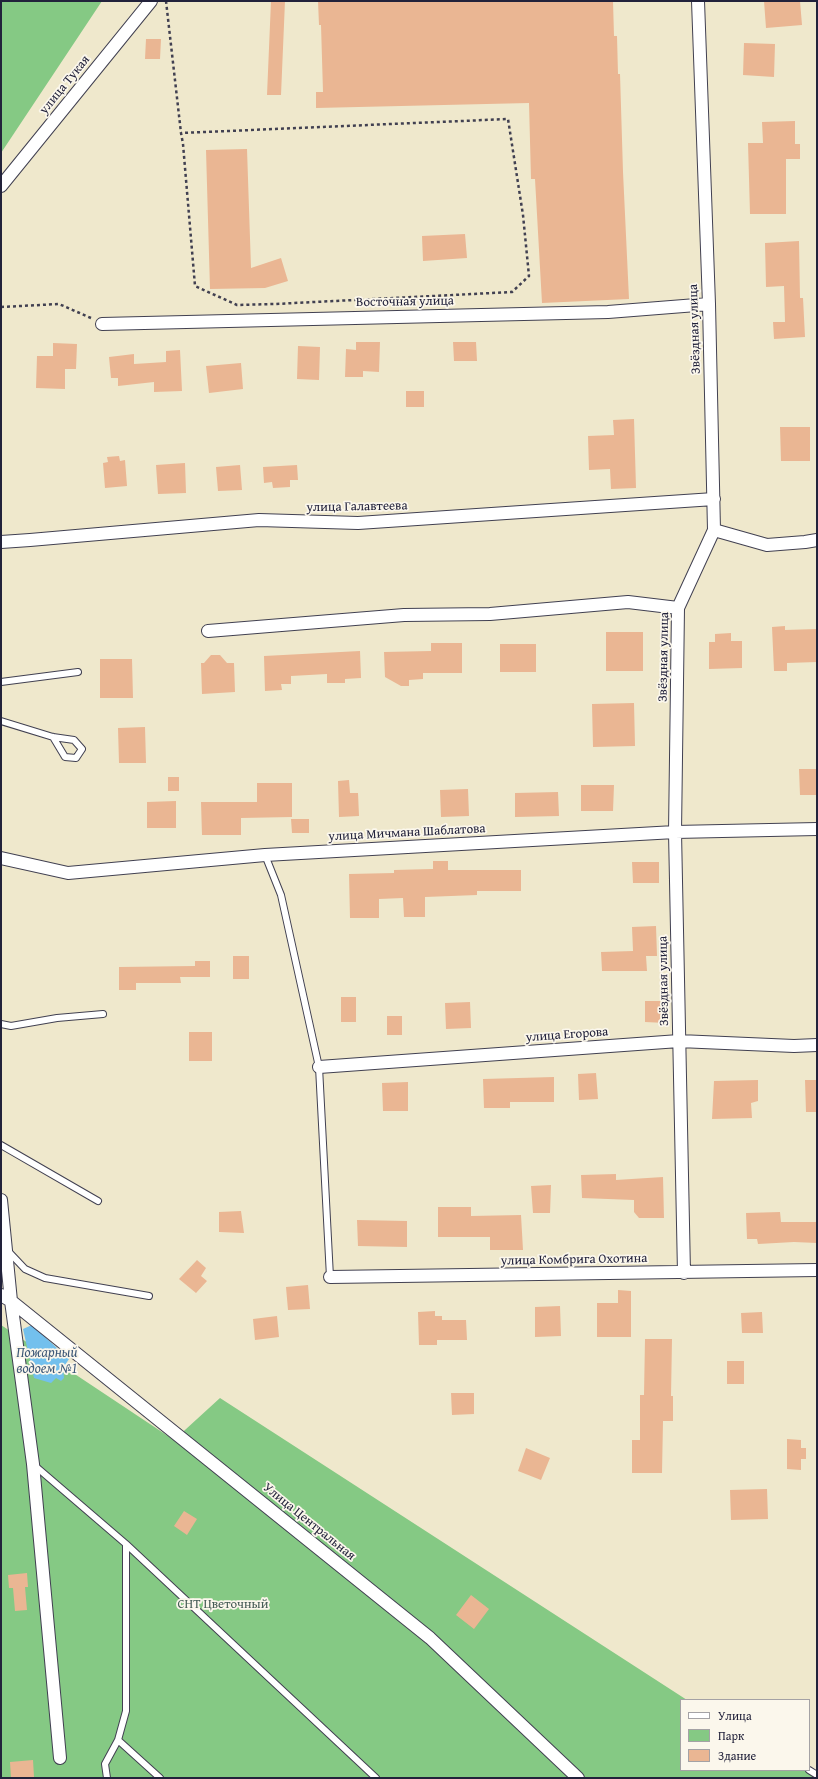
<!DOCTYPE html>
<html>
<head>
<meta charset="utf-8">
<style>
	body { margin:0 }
	#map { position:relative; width:818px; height:1779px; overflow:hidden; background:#efe8cc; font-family:"Gentium Book Plus",serif }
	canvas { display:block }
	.frame { position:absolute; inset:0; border:2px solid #22223b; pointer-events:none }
	.legend { position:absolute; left:680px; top:1699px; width:130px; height:72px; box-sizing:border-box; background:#fbf7ec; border:1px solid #a4a2a5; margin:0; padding:5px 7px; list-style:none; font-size:12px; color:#22223b }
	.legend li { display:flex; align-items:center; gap:8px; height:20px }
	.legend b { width:20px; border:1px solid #a4a2a5 }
</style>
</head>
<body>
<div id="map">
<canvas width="818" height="1779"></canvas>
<div class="frame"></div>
<ul class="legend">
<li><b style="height:5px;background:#fff"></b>Улица</li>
<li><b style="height:11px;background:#85c984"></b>Парк</li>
<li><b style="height:11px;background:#eab693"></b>Здание</li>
</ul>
</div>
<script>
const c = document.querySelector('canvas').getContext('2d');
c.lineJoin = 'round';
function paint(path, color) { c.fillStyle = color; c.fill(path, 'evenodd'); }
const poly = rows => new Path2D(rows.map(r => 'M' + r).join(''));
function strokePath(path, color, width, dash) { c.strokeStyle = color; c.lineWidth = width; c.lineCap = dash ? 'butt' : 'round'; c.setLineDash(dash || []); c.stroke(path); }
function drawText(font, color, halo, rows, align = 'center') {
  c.font = font + ' "Gentium Book Plus",serif'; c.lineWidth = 3.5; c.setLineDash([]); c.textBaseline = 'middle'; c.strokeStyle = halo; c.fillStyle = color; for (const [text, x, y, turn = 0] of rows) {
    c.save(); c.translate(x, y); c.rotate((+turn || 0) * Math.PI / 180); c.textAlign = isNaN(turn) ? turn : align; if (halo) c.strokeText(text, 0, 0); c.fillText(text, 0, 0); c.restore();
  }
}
paint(poly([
	[1,1,102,1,1,153],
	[1,1325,174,1440,220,1398,687,1700,681,1700,681,1770,809,1770,817,1772,817,1778,1,1778]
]), '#85c984');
paint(poly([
	[32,1325,69,1359,63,1368,64,1378,61,1381,56,1378,51,1383,34,1378,23,1329]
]), '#73c0ed');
paint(poly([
	[271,1,285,1,281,95,267,95],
	[318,1,613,1,614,36,617,36,618,74,620,74,623,172,629,299,542,303,535,179,531,179,529,103,316,108,316,92,323,92,321,25,319,25],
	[764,1,800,1,802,25,766,28],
	[146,39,161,39,160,59,145,59],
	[744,43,775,44,774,77,743,75],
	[795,121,795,144,800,144,800,159,786,159,786,214,750,214,748,143,763,143,762,122],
	[247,149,251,268,281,258,288,281,265,288,210,289,206,150],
	[465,234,467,258,423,261,422,236],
	[799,241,800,298,803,298,805,337,774,339,773,322,785,322,784,286,766,287,765,243],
	[356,342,380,342,379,372,363,371,363,377,345,377,346,349,356,350],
	[453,342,476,342,477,361,454,361],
	[53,343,77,344,76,369,65,369,65,389,36,388,37,356,53,356],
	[298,346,320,347,319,380,297,379],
	[180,350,182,391,154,392,154,382,118,386,118,378,111,378,109,357,134,354,134,364,166,362,166,351],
	[241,363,243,389,209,393,206,366],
	[406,391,424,391,424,407,406,407],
	[634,419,636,488,611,489,610,469,589,470,588,436,614,435,613,420],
	[780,427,810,427,810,461,781,461],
	[119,456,120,461,125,460,127,486,105,488,103,463,108,462,107,457],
	[185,463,186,493,158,494,156,465],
	[240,465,242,490,218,491,216,467],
	[297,465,298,480,290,480,290,487,273,488,272,482,264,483,263,467],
	[785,626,785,630,817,629,817,662,787,663,787,671,774,671,772,627],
	[606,632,643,632,643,671,606,671],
	[731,633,731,641,742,641,742,668,709,669,709,642,715,642,715,634],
	[431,643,462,643,462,673,423,673,423,679,409,680,409,686,401,686,385,677,384,652,431,651],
	[500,644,536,644,536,672,500,672],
	[360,651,361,678,345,679,345,683,327,683,327,674,291,676,291,684,281,684,282,690,265,691,264,656],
	[211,655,220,655,227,663,234,663,235,692,202,694,201,663,204,663],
	[100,659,132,659,133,698,100,698],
	[634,703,635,746,593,747,592,704],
	[145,727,146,763,119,763,118,728],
	[799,769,817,769,817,795,800,795],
	[168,777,179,777,179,791,168,791],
	[349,780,350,793,358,793,359,816,339,817,338,781],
	[257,783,292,783,292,817,241,818,241,835,202,835,201,802,257,802],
	[581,785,614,785,613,811,581,811],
	[468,789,469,816,441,817,440,790],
	[558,792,559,816,515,817,515,793],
	[176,801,176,828,147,828,147,802],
	[291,819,309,819,309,833,292,833],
	[433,861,448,861,448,870,521,870,521,891,477,891,477,895,425,897,425,917,404,917,403,898,379,899,379,918,350,918,349,874,394,873,394,870,433,869],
	[632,862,659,862,659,883,633,883],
	[656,926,657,956,646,956,647,971,602,971,601,952,633,951,632,927],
	[233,956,249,956,249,979,233,979],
	[195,961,210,961,210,977,180,977,181,983,136,983,136,990,119,990,119,967,195,966],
	[341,997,356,997,356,1022,341,1022],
	[645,1001,667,1001,666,1023,645,1022],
	[470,1002,471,1028,446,1029,445,1003],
	[387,1016,402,1016,402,1035,387,1035],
	[189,1032,212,1032,212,1061,189,1061],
	[596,1073,598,1099,579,1100,578,1074],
	[554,1077,554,1102,510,1102,510,1108,484,1108,483,1079],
	[758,1080,758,1101,751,1103,752,1118,712,1119,714,1081],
	[805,1080,817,1080,817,1112,806,1112],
	[408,1082,408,1111,383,1111,382,1083],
	[616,1174,616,1180,663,1177,664,1218,639,1218,634,1212,634,1200,582,1198,581,1175],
	[551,1185,550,1213,533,1213,531,1186],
	[438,1207,471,1207,471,1216,521,1215,523,1250,490,1250,490,1237,438,1237],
	[241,1211,244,1233,219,1232,219,1212],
	[780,1212,781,1222,817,1222,817,1243,794,1242,758,1244,757,1239,747,1239,746,1213],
	[357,1220,407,1221,407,1247,358,1246],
	[197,1260,206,1268,201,1276,207,1281,196,1293,179,1279],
	[308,1285,310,1309,288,1310,286,1287],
	[618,1290,631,1291,631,1337,597,1337,597,1303,618,1303],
	[560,1306,561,1336,535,1337,535,1307],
	[435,1311,435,1316,442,1316,442,1320,466,1320,467,1340,437,1340,437,1345,419,1345,418,1312],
	[762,1312,763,1333,742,1333,741,1313],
	[277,1316,279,1337,255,1340,253,1319],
	[645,1339,672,1339,671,1396,673,1396,673,1421,663,1421,662,1473,632,1473,632,1440,640,1440,640,1395,644,1395],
	[727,1361,744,1361,744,1384,727,1384],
	[451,1393,474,1393,474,1414,452,1415],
	[787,1439,801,1440,801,1448,806,1448,806,1459,801,1459,801,1470,787,1469],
	[526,1448,550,1458,541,1480,518,1471],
	[767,1489,768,1519,731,1520,730,1490],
	[184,1511,197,1519,187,1535,174,1526],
	[27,1573,28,1587,25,1587,27,1610,15,1611,13,1588,9,1588,8,1575],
	[471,1595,489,1609,474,1629,456,1615],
	[33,1760,34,1777,11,1778,10,1762]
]), '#eab693');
const lane = poly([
	[1,682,78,672],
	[1,721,53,737,74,740,82,749,76,758,65,757,53,737],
	[265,855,281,895,319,1067,330,1277],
	[1,1024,11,1026,57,1018,103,1014],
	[1,1145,98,1201],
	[7,1250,25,1269,45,1278,149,1296],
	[34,1465,126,1544,126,1711,118,1740,105,1764,107,1778],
	[126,1544,376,1778],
	[118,1740,160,1778],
	[809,1770,817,1775]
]);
const street = poly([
	[1,186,151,1],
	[102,324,608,312,709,304],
	[714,530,767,545,805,542,817,540],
	[1,542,30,540,259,520,358,523,714,499],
	[208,631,404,615,490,614,628,602,678,608],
	[1,858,68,873,265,855,675,832,817,829],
	[319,1067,679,1041,794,1046,817,1045],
	[1,1200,11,1301,33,1464,60,1758],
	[684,1273,675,832,678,608,714,530,709,304,698,1],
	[330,1277,817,1270],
	[1,1295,11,1301,430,1638,578,1778]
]);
strokePath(lane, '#414051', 8);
strokePath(street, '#414051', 14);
strokePath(poly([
	[166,1,181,133,183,144,195,286,237,305,275,304,512,292,529,276,523,215,508,119,181,133],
	[1,307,59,304,91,318]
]), '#414051', 2.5, [3, 3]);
strokePath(lane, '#fff', 6);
strokePath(street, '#fff', 12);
drawText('13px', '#22223b', '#fbf7ec', [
	["улица Тукая",65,85,-51],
	["Восточная улица",405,302,-1],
	["Звёздная улица",695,329,-92],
	["улица Галавтеева",357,507,-1],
	["Звёздная улица",664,657,-89],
	["улица Мичмана Шаблатова",407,833,-3],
	["Звёздная улица",664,981,-91],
	["улица Егорова",567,1035,-4],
	["улица Комбрига Охотина",574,1260,-1],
	["Улица Центральная",309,1522,39]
]);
drawText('13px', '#455c55', '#fbf7ec', [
	["СНТ Цветочный",223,1605]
]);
drawText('italic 14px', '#3e5979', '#fbf7ec', [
	["Пожарный",47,1353],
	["водоем №1",47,1369]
]);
</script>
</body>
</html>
